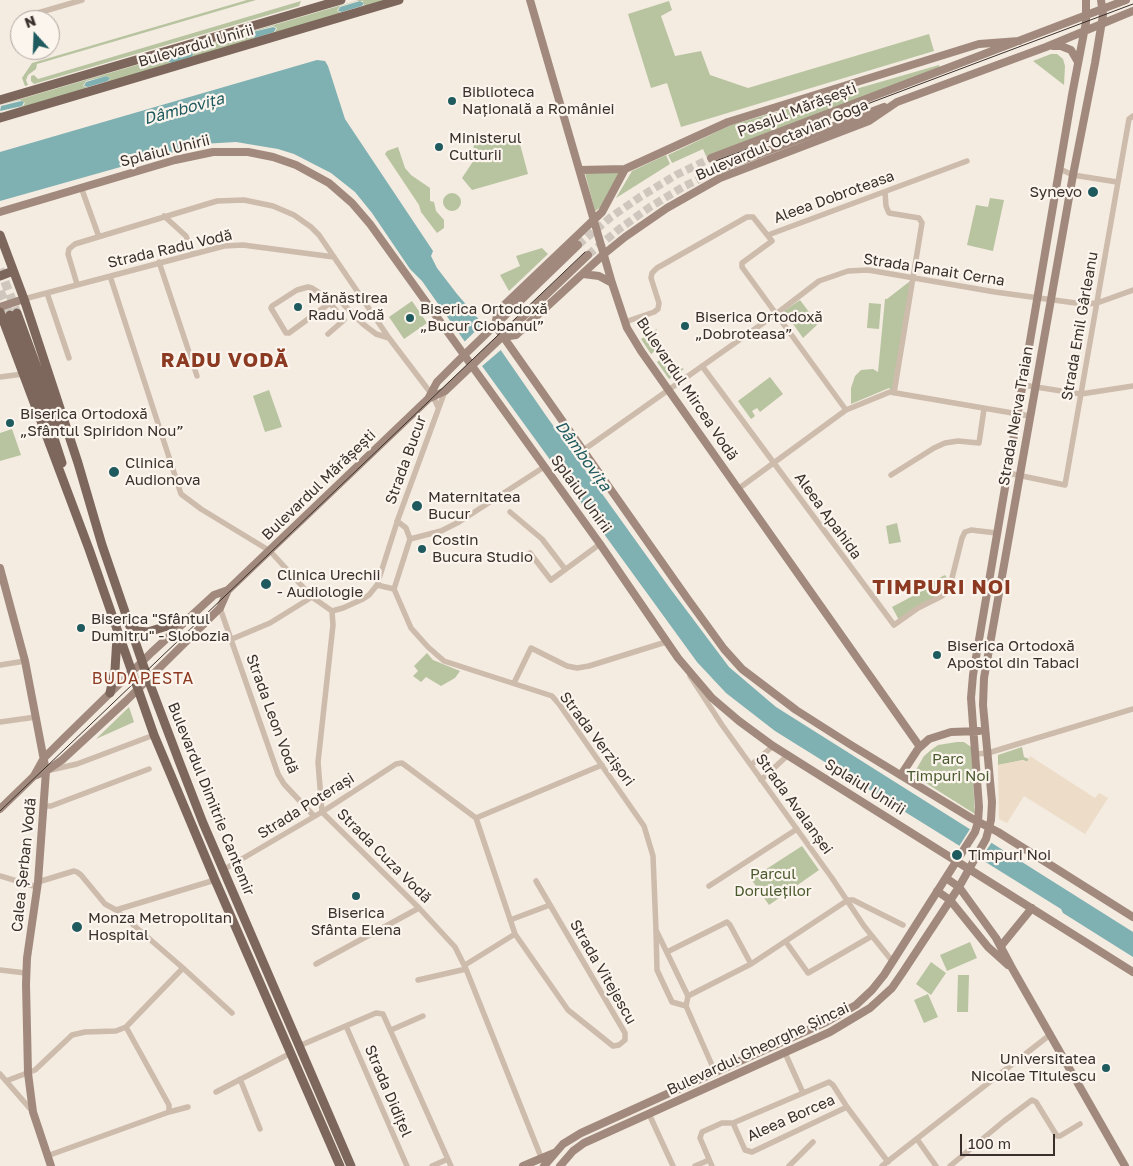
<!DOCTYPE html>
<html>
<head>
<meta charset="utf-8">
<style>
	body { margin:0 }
	#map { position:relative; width:1133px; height:1166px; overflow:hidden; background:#f4ebe1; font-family:"Golos Text",sans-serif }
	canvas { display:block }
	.north { position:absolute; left:10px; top:10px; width:50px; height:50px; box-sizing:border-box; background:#fbf5ee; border:1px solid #aea6a0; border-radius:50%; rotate:340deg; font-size:14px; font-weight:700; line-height:20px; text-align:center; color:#3b302b }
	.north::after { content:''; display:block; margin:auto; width:18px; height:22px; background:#1f5a5e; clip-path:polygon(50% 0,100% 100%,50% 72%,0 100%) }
	.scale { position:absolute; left:960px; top:1134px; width:95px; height:22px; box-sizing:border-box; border:2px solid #3b302b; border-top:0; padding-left:6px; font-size:15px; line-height:18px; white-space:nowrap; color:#3b302b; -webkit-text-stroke:4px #fbf5ee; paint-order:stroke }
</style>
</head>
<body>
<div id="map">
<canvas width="1133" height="1166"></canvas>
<div class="north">N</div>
<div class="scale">100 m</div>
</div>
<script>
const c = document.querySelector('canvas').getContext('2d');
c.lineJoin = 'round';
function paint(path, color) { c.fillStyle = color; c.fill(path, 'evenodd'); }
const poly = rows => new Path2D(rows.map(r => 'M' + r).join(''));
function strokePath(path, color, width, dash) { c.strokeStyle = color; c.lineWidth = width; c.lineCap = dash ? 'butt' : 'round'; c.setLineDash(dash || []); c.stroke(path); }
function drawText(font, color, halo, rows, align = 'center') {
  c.font = font + ' "Golos Text",sans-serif'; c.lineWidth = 4.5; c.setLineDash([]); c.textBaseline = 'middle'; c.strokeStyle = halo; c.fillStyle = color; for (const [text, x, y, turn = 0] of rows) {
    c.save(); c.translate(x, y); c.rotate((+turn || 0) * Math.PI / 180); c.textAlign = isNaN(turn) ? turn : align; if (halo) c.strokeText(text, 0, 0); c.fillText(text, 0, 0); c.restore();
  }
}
paint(poly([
	[247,0,256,0,37,64,36,69,28,75,26,80,28,85,25,86,22,78,32,63],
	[359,0,390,0,0,114,0,112,2,113,23,106,25,103,20,100,0,105],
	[357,1,363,1,364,5,362,7,342,13,337,11,340,6],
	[273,26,277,28,275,32,254,38,250,36,252,32],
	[189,51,194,53,191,57,171,63,167,61,169,57],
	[106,76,110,78,108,82,88,88,83,86,86,81],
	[301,1,299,6,34,84,31,81,31,76,34,75,38,79],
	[669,1,672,10,661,16,675,56,701,51,710,75,748,88,929,34,934,51,681,127,667,83,651,88,628,14],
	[1051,54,1057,54,1063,59,1065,66,1064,85,1033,61],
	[939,65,940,68,706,156,703,149,672,163,668,155,731,125],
	[517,133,528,174,472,190,462,178,472,163,474,144],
	[398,147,405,168,411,175,430,188,430,201,434,202,436,211,444,220,444,228,437,233,421,212,419,205,385,154,387,151],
	[666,155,670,164,616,198,632,171],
	[621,172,603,206,595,211,585,173],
	'443 202a9 9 0 1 1 18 0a9 9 0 1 1-18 0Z',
	[990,198,1004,200,993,251,967,245,976,205,988,207],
	[542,248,548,254,509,291,500,275,520,266,516,256],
	[914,278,894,393,889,388,851,404,851,388,855,376,861,370,873,369,878,372,885,299,887,299],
	[800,300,818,324,803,338,784,311],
	[412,301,427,323,404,339,389,317],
	[869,303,881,304,879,329,867,328],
	[657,329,655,351,651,354,641,339],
	[661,359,684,369,669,379,657,362],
	[770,377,783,394,760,412,757,408,752,411,755,416,751,419,738,401],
	[269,390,282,427,265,432,253,396],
	[12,429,21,455,0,461,0,433],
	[897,523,901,542,889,544,886,526],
	[945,575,951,585,949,590,900,622,892,607,926,589,925,585],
	[427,653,433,660,460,671,455,678,441,686,426,677,421,682,413,676,418,671,414,666],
	[129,707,134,722,96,739],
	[957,742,964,742,971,747,975,814,913,775,924,756,931,750,938,745],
	[1022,747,1024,757,1029,759,1028,762,1023,760,998,765,998,755],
	[802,846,819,870,769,905,751,879],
	[970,942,977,958,947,971,940,955],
	[931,962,946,973,931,995,916,984],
	[958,975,969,975,968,1012,957,1012],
	[928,994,938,1017,924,1023,914,1000]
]), '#b8c4a0');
paint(poly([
	[1030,756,1095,798,1099,793,1108,798,1085,834,1024,796,1007,823,999,819,998,765,1023,760,1027,762]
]), '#ecdcc8');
paint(poly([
	[360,1,364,3,362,6,342,12,338,11,340,7],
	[273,27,276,28,274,32,255,38,251,36,253,32],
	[187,52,192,52,193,55,191,57,171,63,168,61,170,57],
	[317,60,325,61,328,66,345,119,433,251,431,256,437,268,457,294,482,323,547,417,669,587,729,667,776,707,1133,932,1133,957,1063,913,1061,909,775,731,726,693,697,662,482,366,422,281,410,269,372,213,355,192,331,173,294,154,278,149,236,142,202,144,0,201,0,152],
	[106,76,110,78,108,81,88,87,84,86,86,82],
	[21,101,24,102,22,106,0,111,1,106]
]), '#7fb0b2');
paint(poly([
	[484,323,502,349,481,367,463,343],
	[970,829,992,842,979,861,958,848]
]), '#f4ebe1');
strokePath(poly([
	[578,245,611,217,640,197,676,175,711,158],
	[588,255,618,230,650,207,683,187,717,170]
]), '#cfc6bd', 8, [8, 4]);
strokePath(poly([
	[0,269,17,313],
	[0,291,10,315]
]), '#cfc6bd', 9, [9, 4.5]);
strokePath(poly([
	[24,17,82,0],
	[1060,169,1073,175,1117,182],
	[81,187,99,237],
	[885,192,886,206,889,213,919,218,922,223,894,393],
	[164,216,186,236,193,253],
	[768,235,967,161],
	[159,262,197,376],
	[110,276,181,494,201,509,270,551,312,597,332,611,333,625,318,762,322,812,419,908,455,947,466,969,543,1162],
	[77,284,68,254,69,249,75,244,217,201,244,200,273,206,294,215,311,227,319,235,389,338,433,396,438,407],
	[47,293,69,358],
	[24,299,224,246,243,245,334,257],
	[625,322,654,312,658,309,659,303,651,278,652,273,657,268,747,217,753,217,772,241,742,263,742,267,846,410],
	[328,334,344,320,330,303,323,295,312,288,308,287,297,290,272,306,271,308,286,333,289,333,330,303,337,298,363,324,376,334,389,338],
	[702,366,894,625,918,608,942,596,949,590,962,538,965,532,971,530,997,533],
	[0,377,23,374],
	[1023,385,1081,394,1133,386],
	[582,451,776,314,819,281,848,271,868,270,995,292,1083,304,1097,303,1133,290],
	[1008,473,1065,485,1129,119,1133,116],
	[891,475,934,448,945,443,958,441,979,443,984,409],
	[738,489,846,410,890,392,1030,416],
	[510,512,542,539,565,569],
	[410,539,441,531,459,522,544,467],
	[530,553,551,580,600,544],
	[377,585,394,589],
	[394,589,411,628,428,647,444,661,546,694,552,696,559,704,644,826,653,856,656,930],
	[394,589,410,539,406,528,397,521],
	[220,608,278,774,284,784,314,816],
	[332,611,343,608,363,599,369,595,377,585,398,519,445,391],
	[232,639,270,623,312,597],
	[0,665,25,661],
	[690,676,722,725,832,878,864,926,893,962],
	[514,683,531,648,567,666,577,668,589,666,666,642],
	[0,722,36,717],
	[976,754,988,753,1133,709],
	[751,765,773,746],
	[46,771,77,764,154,735],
	[761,780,788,755],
	[44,806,51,806,149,769],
	[476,818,602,765],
	[223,870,322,812,396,764,402,763,476,818,515,934,568,1010,613,1046,619,1045,625,1040,625,1033,536,881],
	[0,876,37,887],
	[709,886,797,829],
	[116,910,215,880],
	[510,920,550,905],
	[786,942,808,973,872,936],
	[667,952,727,922,730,925,751,964],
	[316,964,419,908],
	[465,965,515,934],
	[183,968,232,1013],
	[0,970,26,973],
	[418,980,466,969],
	[688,996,751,964,848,900,853,900,903,925],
	[686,1006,672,1002,657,970,656,930,688,996,686,1006,715,1072],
	[346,1026,407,1166],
	[391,1030,423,1016],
	[299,1046,376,1013,383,1014,451,1166],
	[785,1053,803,1093],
	[0,1074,33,1112],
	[240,1079,260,1129],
	[6,1081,35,1070,72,1035,85,1032,116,1031,126,1027,183,968,116,910,105,904,81,875,77,872,74,871,38,882],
	[216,1092,291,1053],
	[169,1112,188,1107],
	[649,1114,673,1166],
	[733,1123,745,1150,752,1152,847,1107],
	[917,1139,936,1166],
	[47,1156,169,1112,169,1105,126,1027],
	[432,1166,448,1159],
	[695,1166,709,1160],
	[712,1166,700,1138,702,1132,722,1123,733,1123,829,1082,833,1085,847,1107,888,1162],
	[789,1166,813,1142],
	[882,1166,1051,1034],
	[950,1166,1004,1121,1032,1100,1036,1102,1057,1136,1060,1136,1080,1124]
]), '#cdbbac', 5.5);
strokePath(poly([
	[530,0,612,283,627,328,641,351,920,747],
	[1053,46,1061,46,1071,50,1078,62],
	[711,158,1126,0],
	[580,170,625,169],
	[717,170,884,107],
	[0,212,175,160,213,152,248,152,273,157,296,165,329,183,352,203,370,224,600,544,678,658,712,698,739,721,773,746,1133,972],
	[583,274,599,276,612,283],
	[0,307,24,299],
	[495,325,687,598,724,649,742,669,796,710,851,745,971,818,998,832,1133,917],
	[495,325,498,311,602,212,625,169,728,122,979,44,1019,41],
	[503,337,516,335,604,254,625,237,667,208,720,178,869,121,897,102,1046,47,1133,11],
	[428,399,445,391,588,255],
	[0,568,25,661,46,771,38,882,27,958,26,984,28,1073,33,1112,51,1166],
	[901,775,918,749,929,739,951,732,979,731],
	[34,776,46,771,62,760,126,701,220,608,228,590,428,399,437,382,457,362,578,245],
	[0,809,34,776,44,758,62,740,152,652,214,595,228,590],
	[946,878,959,887,996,938,1012,968,1125,1166],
	[937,891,950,900,988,947,1008,965],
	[1001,946,1032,908],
	[523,1166,554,1153],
	[544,1166,563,1144,581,1133,826,1022,856,1005,872,990,884,975,975,832,978,822,979,807,971,698,973,675,1072,95,1086,22,1086,0],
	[560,1166,573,1151,584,1143,830,1032,870,1008,892,988,903,972,959,887,986,839,991,820,992,802,983,705,984,678,1073,175,1095,63,1103,15,1101,0]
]), '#a18a7d', 8);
strokePath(poly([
	[0,100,341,0],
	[0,118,399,0],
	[0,235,24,299,78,463,102,545,148,679,179,761,203,823,351,1166],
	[0,276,13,271],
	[0,312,89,549,154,735,215,880,340,1166],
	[17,313,60,430],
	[10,315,50,426,62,463],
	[130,626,137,631,148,632,186,620],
	[110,693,115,670,117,637]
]), '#7d675c', 9);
strokePath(poly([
	[713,162,1133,4],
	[0,811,585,252]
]), '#3b302b', 1);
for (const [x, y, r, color] of [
	[452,101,5,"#1f5a5e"],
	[439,147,5,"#1f5a5e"],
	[1093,192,6,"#1f5a5e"],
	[298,307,5,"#1f5a5e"],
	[410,318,5,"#1f5a5e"],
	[685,326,5,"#1f5a5e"],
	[10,423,5,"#1f5a5e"],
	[114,472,6,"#1f5a5e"],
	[417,506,6,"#1f5a5e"],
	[422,549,5,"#1f5a5e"],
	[266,584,6,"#1f5a5e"],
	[81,628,5,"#1f5a5e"],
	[937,655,5,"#1f5a5e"],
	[957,855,6,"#1f5a5e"],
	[356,896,5,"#1f5a5e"],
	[77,927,6,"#1f5a5e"],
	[1106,1068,5,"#1f5a5e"]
]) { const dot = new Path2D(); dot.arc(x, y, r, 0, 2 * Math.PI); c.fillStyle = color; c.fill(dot); strokePath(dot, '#fbf5ee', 2); }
drawText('15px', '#3b302b', '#fbf5ee', [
	["Bulevardul Unirii",196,46,-16],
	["Pasajul Mărășești",797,110,-21],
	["Bulevardul Octavian Goga",782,140,-23],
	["Splaiul Unirii",165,151,-14],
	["Aleea Dobroteasa",834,197,-20],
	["Strada Radu Vodă",170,249,-13],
	["Strada Panait Cerna",934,270,9],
	["Strada Emil Gârleanu",1080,326,-80],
	["Bulevardul Mircea Vodă",687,389,56],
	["Strada Nerva Traian",1016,416,-80],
	["Strada Bucur",406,460,-70],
	["Bulevardul Mărășești",319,485,-44],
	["Splaiul Unirii",581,494,54],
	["Aleea Apahida",828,516,54],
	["Strada Leon Vodă",272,714,70],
	["Strada Verzișori",597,739,53],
	["Splaiul Unirii",865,787,32],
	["Bulevardul Dimitrie Cantemir",211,799,68],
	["Strada Avalanșei",794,804,54],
	["Strada Poterași",306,806,-32],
	["Strada Cuza Vodă",384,856,45],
	["Calea Șerban Vodă",24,865,-84],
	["Strada Vitejescu",603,972,60],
	["Bulevardul Gheorghe Șincai",758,1049,-25],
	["Strada Didițel",388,1091,67],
	["Aleea Borcea",791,1118,-24]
]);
drawText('15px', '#3b302b', '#fbf5ee', [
	["Biblioteca",462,92],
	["Națională a României",462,109],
	["Ministerul",449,138],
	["Culturii",449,155],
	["Synevo",1082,192,"right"],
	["Mănăstirea",308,298],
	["Radu Vodă",308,315],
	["Biserica Ortodoxă",420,309],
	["„Bucur Ciobanul”",420,326],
	["Biserica Ortodoxă",695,317],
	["„Dobroteasa”",695,334],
	["Biserica Ortodoxă",20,414],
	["„Sfântul Spiridon Nou”",20,431],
	["Clinica",125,463],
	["Audionova",125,480],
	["Maternitatea",428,497],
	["Bucur",428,514],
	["Costin",432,540],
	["Bucura Studio",432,557],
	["Clinica Urechii",277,575],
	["- Audiologie",277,592],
	["Biserica \"Sfântul",91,619],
	["Dumitru\" - Slobozia",91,636],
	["Biserica Ortodoxă",947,646],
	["Apostol din Tabaci",947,663],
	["Timpuri Noi",968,855],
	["Biserica",356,913,"center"],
	["Sfânta Elena",356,930,"center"],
	["Monza Metropolitan",88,918],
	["Hospital",88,935],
	["Universitatea",1096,1059,"right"],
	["Nicolae Titulescu",1096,1076,"right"]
], 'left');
drawText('15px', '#4a5a2e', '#fbf5ee', [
	["Parc",948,759],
	["Timpuri Noi",948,776],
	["Parcul",773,874],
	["Doruleților",773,891]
]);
drawText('italic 16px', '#1f5a5e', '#fbf5ee', [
	["Dâmbovița",184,109,-15],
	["Dâmbovița",583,456,54]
]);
c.letterSpacing = '1px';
drawText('16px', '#8c3b22', '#fbf5ee', [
	["BUDAPESTA",143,679]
]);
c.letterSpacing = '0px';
c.letterSpacing = '1px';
drawText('bold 20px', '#8c3b22', '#fbf5ee', [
	["RADU VODĂ",225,361],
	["TIMPURI NOI",942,588]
]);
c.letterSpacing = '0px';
</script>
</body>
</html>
